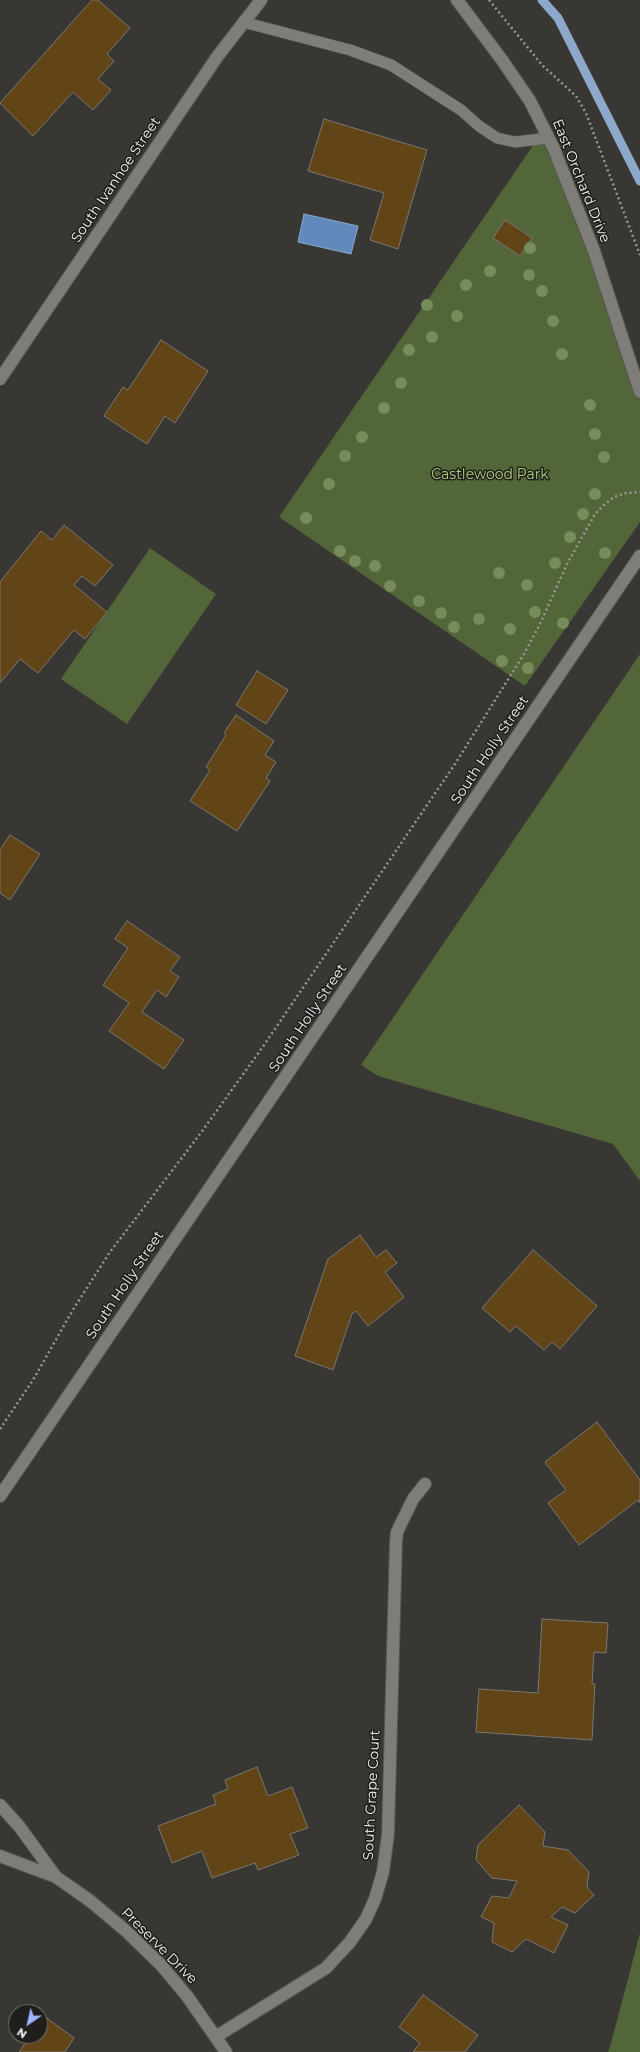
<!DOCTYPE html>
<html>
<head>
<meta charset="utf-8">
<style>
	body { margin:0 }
	#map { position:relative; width:640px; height:2052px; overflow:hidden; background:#383733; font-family:Montserrat,sans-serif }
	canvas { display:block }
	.north { position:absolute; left:8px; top:2004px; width:40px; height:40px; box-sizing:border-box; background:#1f1e1c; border:1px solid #737270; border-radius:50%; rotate:214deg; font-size:11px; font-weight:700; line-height:16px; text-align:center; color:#f1f1ee }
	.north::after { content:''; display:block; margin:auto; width:14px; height:18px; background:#9bb4fd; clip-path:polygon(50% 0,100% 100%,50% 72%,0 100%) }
</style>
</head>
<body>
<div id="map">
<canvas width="640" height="2052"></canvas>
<div class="north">N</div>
</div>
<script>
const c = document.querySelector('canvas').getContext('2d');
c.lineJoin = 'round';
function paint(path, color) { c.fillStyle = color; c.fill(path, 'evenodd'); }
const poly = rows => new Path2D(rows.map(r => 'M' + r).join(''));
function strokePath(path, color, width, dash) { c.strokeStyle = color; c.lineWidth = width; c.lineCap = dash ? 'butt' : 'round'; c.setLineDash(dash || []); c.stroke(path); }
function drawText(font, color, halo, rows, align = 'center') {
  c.font = font + ' Montserrat,sans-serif'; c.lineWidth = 3; c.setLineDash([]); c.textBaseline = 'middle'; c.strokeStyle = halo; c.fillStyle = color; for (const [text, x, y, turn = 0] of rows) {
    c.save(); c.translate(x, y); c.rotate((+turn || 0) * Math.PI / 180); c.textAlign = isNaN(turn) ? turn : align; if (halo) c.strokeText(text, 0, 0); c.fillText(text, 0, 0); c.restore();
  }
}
paint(poly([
	[545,128,640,392,640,522,525,686,279,517],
	[150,548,216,594,127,724,61,679],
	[640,654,640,1181,613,1144,378,1076,361,1065],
	[640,1933,640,2052,608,2052,610,2047]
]), '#536639');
const water = poly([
	[304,214,358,226,351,254,298,242,304,214]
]);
paint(water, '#6189bc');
strokePath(water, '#8ca8cb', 1);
strokePath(poly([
	[542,0,558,18,640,181]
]), '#8ca8cb', 9);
const building = poly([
	[92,0,98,0,130,28,107,54,114,61,98,79,111,90,93,110,73,92,33,136,0,103,92,0],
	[324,119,427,150,398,249,370,240,384,193,308,171,324,119],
	[505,220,532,238,520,256,493,238,505,220],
	[161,340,208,371,175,423,165,416,147,444,104,416,123,387,128,390,161,340],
	[64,525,113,565,95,586,82,576,74,585,107,612,85,639,74,630,38,673,20,659,0,683,0,582,41,531,52,540,64,525],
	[257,671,288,690,266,724,236,705,257,671],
	[236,715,274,741,265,755,276,762,266,778,270,781,237,831,190,801,210,770,206,767,226,735,224,733,236,715],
	[10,835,40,854,10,900,0,893,0,850,10,835],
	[127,921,180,957,170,971,179,977,166,997,157,990,142,1012,184,1040,164,1069,109,1031,129,1003,103,985,128,948,115,939,127,921],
	[360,1235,376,1257,386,1250,397,1263,385,1272,404,1297,368,1326,356,1311,352,1314,333,1370,295,1356,328,1259,360,1235],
	[533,1250,597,1306,560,1349,552,1342,544,1350,516,1326,510,1332,482,1308,533,1250],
	[597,1422,640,1480,640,1503,638,1500,579,1545,548,1503,566,1490,545,1462,597,1422],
	[542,1619,608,1623,606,1653,594,1652,592,1684,595,1684,592,1740,476,1732,479,1689,538,1693,542,1619],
	[257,1767,268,1796,292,1787,308,1828,290,1834,299,1855,258,1870,255,1863,212,1878,202,1851,172,1863,158,1826,216,1804,213,1795,228,1789,225,1780,257,1767],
	[519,1805,545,1832,543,1846,568,1850,589,1872,587,1887,594,1895,575,1913,562,1907,551,1917,568,1925,554,1953,526,1939,512,1952,492,1942,494,1923,481,1917,492,1896,509,1898,517,1881,492,1878,476,1860,478,1845,519,1805],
	[423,1995,478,2035,465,2052,413,2052,420,2043,399,2027,423,1995],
	[44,2016,74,2038,65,2052,19,2052,30,2036,40,2036,40,2022,44,2016]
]);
paint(building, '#614517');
strokePath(building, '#7a7773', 1);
const lane = poly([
	[243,22,350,50,391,65,461,110,479,126,497,138,515,142,549,138]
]);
const street = poly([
	[457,0,502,60,530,101,554,149,594,251,640,392],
	[0,379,217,57,261,0],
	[0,1805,19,1826,56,1877],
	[0,1856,56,1877,89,1900,125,1930,161,1965,187,1996,226,2052],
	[217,2036,326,1968,350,1942,366,1919,375,1899,383,1872,388,1834,396,1541,397,1532,413,1499,425,1484]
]);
const secondary = poly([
	[0,1496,640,556]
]);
strokePath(lane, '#565552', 12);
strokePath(street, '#565552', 14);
strokePath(secondary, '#565552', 14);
strokePath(poly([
	[489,0,542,65,576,96,586,113,640,255],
	[0,1429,33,1380,74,1308,110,1252,200,1134,262,1048,455,764,524,654,539,626,567,564,595,514,605,504,614,497,626,493,640,492]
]), '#989794', 2.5, [2, 3]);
strokePath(lane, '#7e7d78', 11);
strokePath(street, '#7e7d78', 12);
strokePath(secondary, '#7e7d78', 12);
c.fillStyle = '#788b5a';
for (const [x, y] of [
	[530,248],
	[490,271],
	[529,275],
	[466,285],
	[542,291],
	[427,305],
	[457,316],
	[553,321],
	[432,337],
	[409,350],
	[562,354],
	[401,383],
	[590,405],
	[384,408],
	[595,434],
	[362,437],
	[345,456],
	[604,457],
	[329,484],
	[595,494],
	[583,514],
	[306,518],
	[570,537],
	[340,551],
	[605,553],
	[355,561],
	[555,563],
	[375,566],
	[499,573],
	[527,585],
	[390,586],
	[419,601],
	[535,612],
	[441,613],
	[479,619],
	[563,623],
	[454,627],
	[510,629],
	[502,661],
	[528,668]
]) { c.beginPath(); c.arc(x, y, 6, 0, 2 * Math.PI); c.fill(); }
drawText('14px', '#f1f1ee', '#1f1e1c', [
	["South Ivanhoe Street",116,180,-56],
	["East Orchard Drive",581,181,68],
	["South Holly Street",490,750,-56],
	["South Holly Street",308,1018,-56],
	["South Holly Street",125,1285,-56],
	["South Grape Court",372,1795,-87],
	["Preserve Drive",159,1946,45]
]);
drawText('14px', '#acd07a', '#1f1e1c', [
	["Castlewood Park",490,475]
]);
</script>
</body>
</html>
